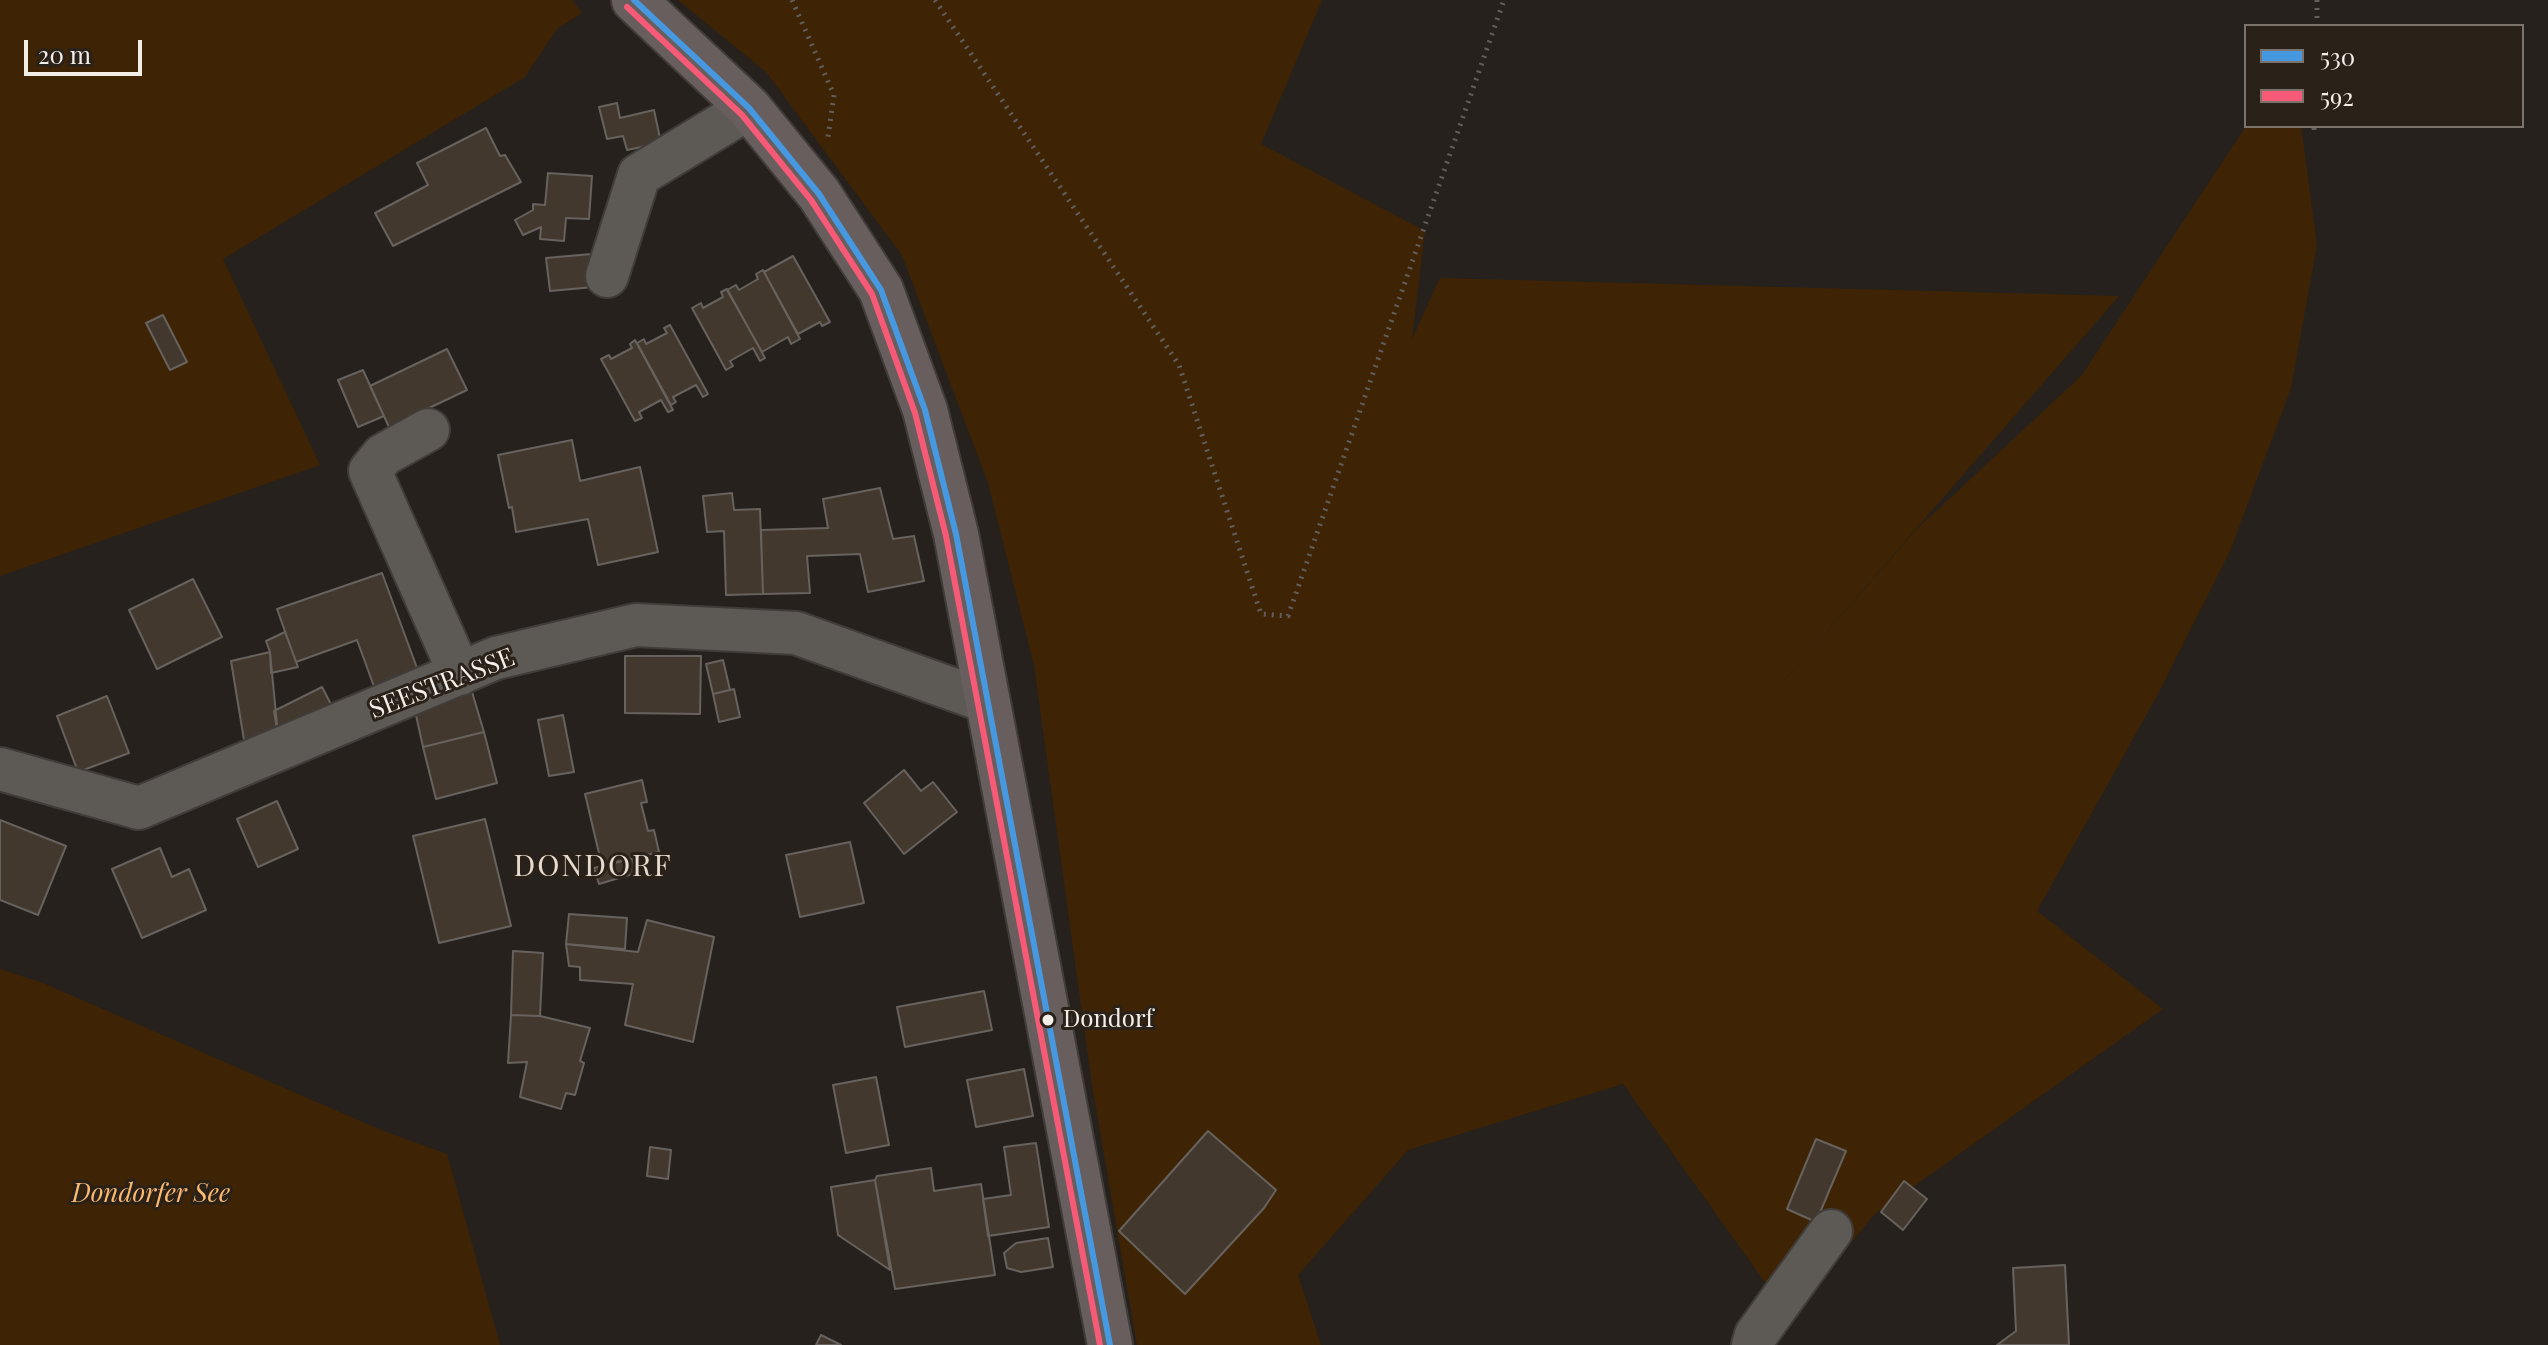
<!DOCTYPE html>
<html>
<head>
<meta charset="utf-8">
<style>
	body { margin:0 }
	#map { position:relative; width:2548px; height:1345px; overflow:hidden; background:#26211d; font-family:"Playfair Display",serif }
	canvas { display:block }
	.legend { position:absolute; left:2244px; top:24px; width:280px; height:104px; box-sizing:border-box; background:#2a2119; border:2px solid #7b736c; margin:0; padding:10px 14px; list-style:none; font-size:24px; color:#f4eee9 }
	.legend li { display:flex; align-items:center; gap:16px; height:40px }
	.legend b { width:40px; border:2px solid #7b736c }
	.scale { position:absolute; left:24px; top:40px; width:118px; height:36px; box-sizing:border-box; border:4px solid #f4eee9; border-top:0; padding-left:10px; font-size:24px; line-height:28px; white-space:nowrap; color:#f4eee9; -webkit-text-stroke:6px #2a2119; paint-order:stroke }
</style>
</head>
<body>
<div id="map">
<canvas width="2548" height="1345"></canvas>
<ul class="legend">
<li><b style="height:10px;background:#4699e1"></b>530</li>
<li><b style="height:10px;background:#f75a77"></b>592</li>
</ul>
<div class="scale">20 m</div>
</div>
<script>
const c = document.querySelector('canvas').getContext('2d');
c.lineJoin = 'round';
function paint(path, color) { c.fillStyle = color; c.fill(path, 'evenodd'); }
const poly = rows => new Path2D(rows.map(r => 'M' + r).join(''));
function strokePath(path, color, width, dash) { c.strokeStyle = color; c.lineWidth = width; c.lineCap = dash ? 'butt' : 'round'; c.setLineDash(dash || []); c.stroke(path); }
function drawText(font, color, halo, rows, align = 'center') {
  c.font = font + ' "Playfair Display",serif'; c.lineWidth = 6; c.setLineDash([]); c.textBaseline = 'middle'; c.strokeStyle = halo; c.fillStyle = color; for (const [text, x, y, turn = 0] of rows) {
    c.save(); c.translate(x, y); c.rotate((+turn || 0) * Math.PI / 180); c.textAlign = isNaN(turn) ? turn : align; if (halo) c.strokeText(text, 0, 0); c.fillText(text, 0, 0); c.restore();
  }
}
paint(poly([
	[0,0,572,0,582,13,557,29,525,77,223,259,320,465,0,576],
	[678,0,1322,0,1261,144,1425,231,1412,339,1440,278,2119,296,1734,738,1916,530,2082,375,2246,126,2301,126,2317,245,2291,388,2230,551,2158,694,2037,911,2163,1009,1875,1214,1789,1316,1623,1084,1408,1150,1298,1275,1321,1345,1137,1345,1092,1085,1034,665,988,483,902,255,766,72],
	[0,969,43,983,381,1130,447,1154,500,1345,0,1345]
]), '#3e2404');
const building = poly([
	[617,103,620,118,654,110,661,143,627,150,623,136,607,139,599,107,617,103],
	[486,128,500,156,505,155,521,182,393,246,375,213,428,185,417,163,486,128],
	[548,173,592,176,589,219,566,218,564,241,540,239,541,227,523,235,515,220,533,210,533,204,545,205,548,173],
	[591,254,594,287,550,291,546,258,591,254],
	[793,256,830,322,822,326,820,322,798,334,764,272,793,256],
	[763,270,800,339,791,344,788,337,762,352,727,290,736,285,739,290,758,279,756,274,763,270],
	[727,289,765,358,760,361,753,348,730,361,733,366,726,370,692,308,701,303,703,308,723,297,721,292,727,289],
	[163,315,187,362,170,370,146,323,163,315],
	[670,325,708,394,703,397,696,385,673,397,676,402,671,405,637,343,644,339,646,344,667,333,664,328,670,325],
	[635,340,673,410,668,412,661,400,639,412,642,418,635,421,601,359,609,355,611,359,632,348,630,344,635,340],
	[447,349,467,390,389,427,370,386,447,349],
	[363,370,384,416,358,427,338,380,363,370],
	[572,440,580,481,640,467,658,552,598,565,588,519,516,532,512,507,509,508,498,455,572,440],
	[880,488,893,539,914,536,924,581,868,592,860,554,807,556,810,593,763,594,761,530,828,528,823,499,880,488],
	[732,493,734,510,760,509,763,594,726,595,724,531,707,532,703,496,732,493],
	[382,573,420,676,376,692,357,640,296,662,277,609,382,573],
	[193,579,222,637,157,669,129,610,193,579],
	[285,632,298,667,271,673,270,652,266,641,285,632],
	[270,652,278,735,244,740,231,661,270,652],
	[625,656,701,656,700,714,625,713,625,656],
	[723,660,730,690,713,694,706,664,723,660],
	[469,682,484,732,423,747,414,706,469,682],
	[322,687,334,710,278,735,274,711,322,687],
	[734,689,740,717,719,722,713,694,734,689],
	[107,696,129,753,78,772,57,716,107,696],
	[563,715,574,772,549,776,538,720,563,715],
	[484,732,497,783,436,799,423,747,484,732],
	[904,770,921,791,933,782,957,812,904,854,864,803,904,770],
	[642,780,647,802,641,803,648,831,654,830,659,852,602,866,585,794,642,780],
	[277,801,298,849,258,867,237,819,277,801],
	[485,819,511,926,439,943,413,836,485,819],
	[0,820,66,846,38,915,0,900,0,820],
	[850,842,864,903,800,917,786,855,850,842],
	[160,848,172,877,189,869,206,910,142,938,112,869,160,848],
	[632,858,636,873,599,884,594,868,632,858],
	[569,914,627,918,625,949,566,944,569,914],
	[647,920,714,937,693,1042,625,1025,633,984,580,980,580,967,569,966,566,944,638,952,647,920],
	[513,951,543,953,540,1016,511,1015,513,951],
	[984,991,992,1030,905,1047,897,1007,984,991],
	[511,1015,540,1016,590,1028,580,1061,584,1063,575,1095,566,1093,561,1109,520,1097,527,1062,508,1063,511,1015],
	[1024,1069,1033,1116,976,1127,967,1080,1024,1069],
	[876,1077,889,1145,846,1153,833,1085,876,1077],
	[1208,1131,1276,1190,1264,1208,1185,1294,1119,1231,1208,1131],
	[1816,1139,1846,1151,1816,1222,1787,1209,1816,1139],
	[1036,1143,1049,1227,988,1236,983,1199,1011,1195,1004,1147,1036,1143],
	[650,1147,671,1150,668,1179,647,1176,650,1147],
	[931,1168,934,1191,981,1184,995,1275,895,1289,875,1180,877,1176,931,1168],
	[875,1180,890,1270,838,1235,831,1187,875,1180],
	[1904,1181,1927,1199,1903,1230,1881,1212,1904,1181],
	[1048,1238,1053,1267,1021,1272,1007,1268,1004,1253,1016,1243,1048,1238],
	[2065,1265,2069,1345,1997,1345,2016,1331,2013,1268,2065,1265],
	[821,1335,841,1345,816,1345,821,1335]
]);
paint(building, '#43382d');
strokePath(building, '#67625e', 2);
const minor = poly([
	[607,276,639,175,749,108],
	[428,430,383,455,370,471,460,674],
	[0,769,139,808,496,658,636,625,796,633,988,702],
	[1753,1345,1756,1335,1831,1231]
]);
const major = poly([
	[634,0,749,108,819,194,881,290,925,410,956,534,1110,1345]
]);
strokePath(minor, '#403c39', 46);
strokePath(major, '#403c39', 48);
strokePath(poly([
	[792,0,834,95,828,137],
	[935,0,1179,365,1261,614,1288,616,1504,0],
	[2317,26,2317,0],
	[2314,130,2314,126]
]), '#615d5b', 5, [2, 6]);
strokePath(minor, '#5d5955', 42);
strokePath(major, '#675e5d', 44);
strokePath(poly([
	[634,0,749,108,819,194,881,290,925,410,956,534,1110,1345]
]), '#4699e1', 6);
strokePath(poly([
	[627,7,742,115,811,200,872,294,915,413,946,536,1100,1345]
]), '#f75a77', 6);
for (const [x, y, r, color] of [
	[1048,1020,7,"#f4eee9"]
]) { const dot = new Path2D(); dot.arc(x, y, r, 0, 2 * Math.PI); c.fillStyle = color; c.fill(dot); strokePath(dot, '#2a2119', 3); }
drawText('24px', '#f4eee9', '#2a2119', [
	["Dondorf",1063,1020]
], 'left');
drawText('26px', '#f4eee9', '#2a2119', [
	["SEESTRASSE",442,684,-21]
]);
drawText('italic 26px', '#fdb96f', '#2a2119', [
	["Dondorfer See",151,1194]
]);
c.letterSpacing = '2px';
drawText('30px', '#e7dbd0', '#2a2119', [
	["DONDORF",593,867]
]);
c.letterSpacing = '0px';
</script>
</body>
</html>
